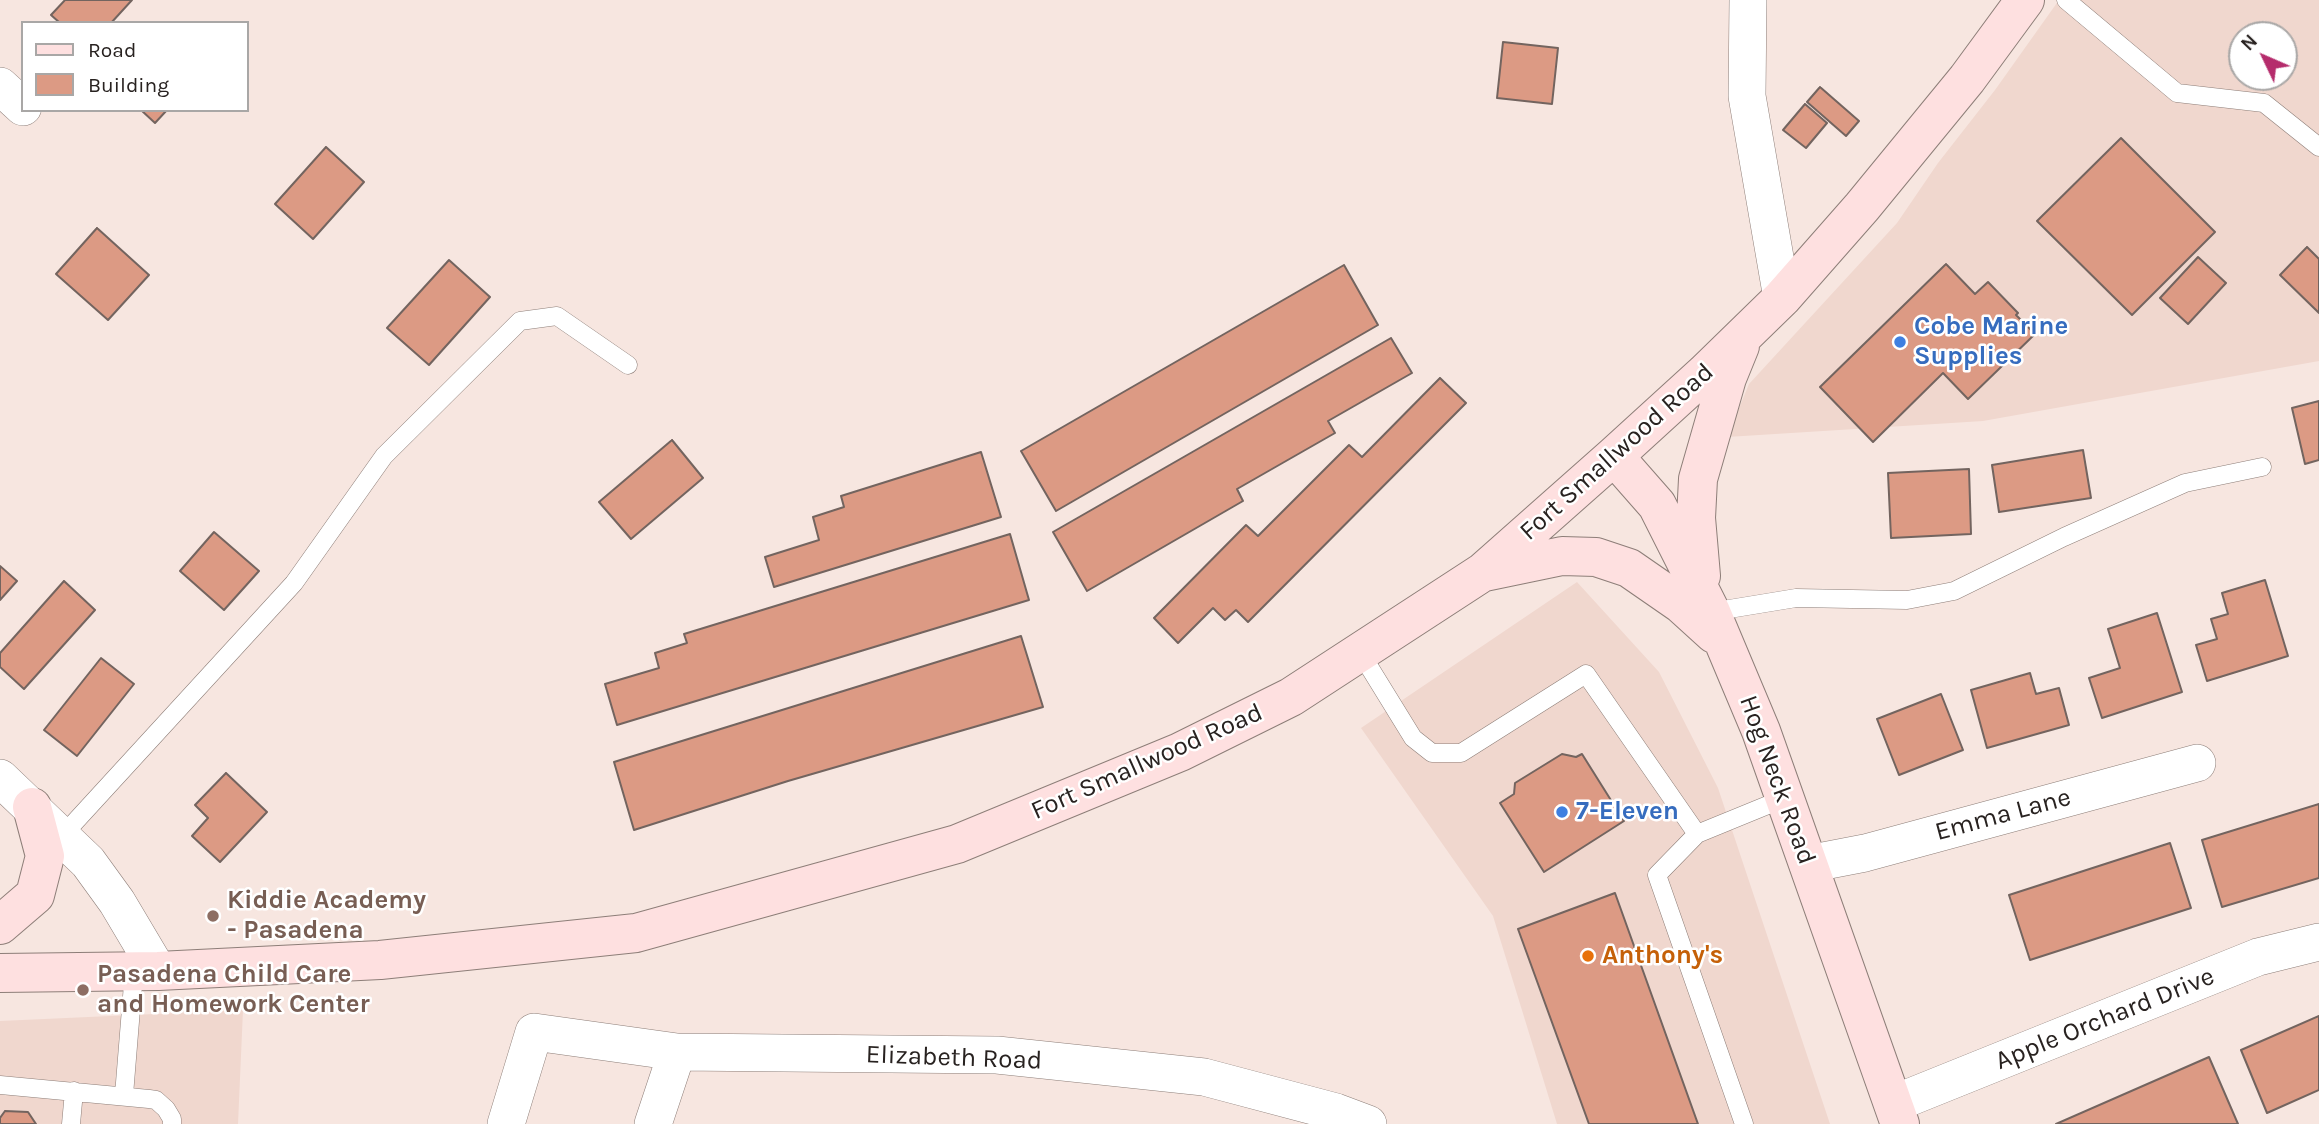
<!DOCTYPE html>
<html>
<head>
<meta charset="utf-8">
<style>
	body { margin:0 }
	#map { position:relative; width:2319px; height:1124px; overflow:hidden; background:#f7e6e0; font-family:Karla,sans-serif }
	canvas { display:block }
	.legend { position:absolute; left:21px; top:21px; width:228px; height:91px; box-sizing:border-box; background:#fff; border:2px solid #a9a7a6; margin:0; padding:9px 12px; list-style:none; font-size:21px; color:#282220 }
	.legend li { display:flex; align-items:center; gap:14px; height:35px }
	.legend b { width:35px; border:2px solid #a9a7a6 }
	.north { position:absolute; left:2228px; top:21px; width:70px; height:70px; box-sizing:border-box; background:#fff; border:2px solid #a9a7a6; border-radius:50%; rotate:314deg; font-size:19px; font-weight:700; line-height:28px; text-align:center; color:#282220 }
	.north::after { content:''; display:block; margin:auto; width:24px; height:32px; background:#b52c6c; clip-path:polygon(50% 0,100% 100%,50% 72%,0 100%) }
</style>
</head>
<body>
<div id="map">
<canvas width="2319" height="1124"></canvas>
<ul class="legend">
<li><b style="height:9px;background:#fee0e0"></b>Road</li>
<li><b style="height:19px;background:#dc9a84"></b>Building</li>
</ul>
<div class="north">N</div>
</div>
<script>
const c = document.querySelector('canvas').getContext('2d');
c.lineJoin = 'round';
function paint(path, color) { c.fillStyle = color; c.fill(path, 'evenodd'); }
const poly = rows => new Path2D(rows.map(r => 'M' + r).join(''));
function strokePath(path, color, width, dash) { c.strokeStyle = color; c.lineWidth = width; c.lineCap = dash ? 'butt' : 'round'; c.setLineDash(dash || []); c.stroke(path); }
function drawText(font, color, halo, rows, align = 'center') {
  c.font = font + ' Karla,sans-serif'; c.lineWidth = 5; c.setLineDash([]); c.textBaseline = 'middle'; c.strokeStyle = halo; c.fillStyle = color; for (const [text, x, y, turn = 0] of rows) {
    c.save(); c.translate(x, y); c.rotate((+turn || 0) * Math.PI / 180); c.textAlign = isNaN(turn) ? turn : align; if (halo) c.strokeText(text, 0, 0); c.fillText(text, 0, 0); c.restore();
  }
}
paint(poly([
	[2059,0,2319,0,2319,361,1983,421,1727,437,1749,384,1897,223,1938,163,1995,90],
	[2242,35,2284,35,2284,77,2242,77],
	[1577,582,1659,672,1718,788,1830,1124,1557,1124,1493,916,1361,728],
	[243,1010,238,1124,0,1124,0,1021]
]), '#f0d7ce');
const building = poly([
	[65,0,132,0,111,23,60,23,51,15,65,0],
	[1503,42,1558,48,1552,104,1497,98,1503,42],
	[1820,87,1859,121,1846,136,1807,102,1820,87],
	[1805,104,1827,123,1806,148,1783,130,1805,104],
	[141,110,167,110,155,123,141,110],
	[2121,138,2215,232,2132,315,2037,221,2121,138],
	[326,147,364,182,313,239,275,204,326,147],
	[97,228,149,275,108,320,56,274,97,228],
	[2307,247,2319,259,2319,313,2280,275,2307,247],
	[2198,257,2226,283,2188,324,2160,298,2198,257],
	[449,260,490,297,429,365,387,328,449,260],
	[1946,264,1975,294,1988,282,2018,313,2016,315,2035,334,1968,399,1943,373,1873,442,1820,387,1946,264],
	[1344,265,1378,325,1056,511,1021,451,1344,265],
	[1391,338,1412,373,1328,421,1335,433,1237,489,1243,501,1087,591,1053,532,1391,338],
	[1440,378,1466,403,1248,622,1236,610,1225,620,1213,608,1178,643,1154,618,1246,525,1258,536,1349,445,1362,457,1440,378],
	[2319,401,2319,460,2305,464,2292,408,2319,401],
	[672,440,703,478,631,539,599,502,672,440],
	[2083,450,2091,498,1999,512,1992,465,2083,450],
	[981,452,1001,517,774,587,765,557,819,540,813,517,844,507,841,496,981,452],
	[1969,469,1971,534,1891,538,1888,473,1969,469],
	[214,532,259,571,224,610,180,571,214,532],
	[1010,534,1029,600,617,725,605,684,659,668,655,653,687,643,684,634,1010,534],
	[0,566,17,581,0,600,0,566],
	[2265,580,2288,656,2207,681,2196,645,2217,639,2211,619,2228,614,2222,593,2265,580],
	[64,581,95,610,24,689,0,667,0,653,64,581],
	[2157,613,2182,692,2102,718,2089,678,2120,668,2108,629,2157,613],
	[1021,636,1043,707,788,781,634,830,614,762,1021,636],
	[101,658,134,684,77,756,44,730,101,658],
	[2030,673,2036,694,2059,688,2069,725,1987,748,1971,690,2030,673],
	[1941,694,1963,750,1899,775,1877,719,1941,694],
	[1562,754,1576,757,1582,754,1624,821,1544,872,1500,803,1514,794,1515,783,1562,754],
	[226,773,267,812,220,862,192,836,208,818,195,805,226,773],
	[2319,804,2319,878,2222,907,2202,840,2319,804],
	[2170,843,2191,908,2030,960,2009,895,2170,843],
	[1615,893,1698,1124,1589,1124,1518,929,1615,893],
	[2319,1016,2319,1090,2267,1113,2241,1050,2319,1016],
	[2209,1057,2238,1124,2056,1124,2209,1057],
	[5,1111,28,1112,36,1124,0,1124,0,1118,5,1111]
]);
paint(building, '#dc9a84');
strokePath(building, '#73645f', 2);
const service = poly([
	[2066,0,2177,93,2264,103,2319,147],
	[1711,612,1796,598,1907,600,1954,591,2064,537,2185,483,2262,467],
	[1360,652,1413,738,1432,753,1461,753,1586,674,1697,834],
	[62,836,294,583,384,456,520,321,557,316,628,365],
	[0,1085,149,1099,156,1100,166,1109,172,1119,172,1124],
	[124,1095,134,972],
	[71,1124,74,1091],
	[1744,1124,1657,875,1697,834,1785,798]
]);
const minor = poly([
	[1748,0,1747,96,1782,298],
	[0,86,23,107],
	[0,778,88,862,117,902,158,971],
	[1808,864,1865,853,2197,763],
	[1893,1104,2258,957,2319,942],
	[506,1124,534,1032,677,1052,997,1055,1204,1077,1336,1112,1368,1124],
	[653,1124,677,1052]
]);
const secondary = poly([
	[1614,456,1657,505,1711,612,1761,731,1900,1124],
	[1485,572,1562,556,1596,557,1629,568,1681,604,1714,634],
	[1701,576,1696,518,1698,479,1727,378,1740,346],
	[0,925,35,895,45,856,32,807],
	[0,973,158,971,380,960,636,933,957,844,1180,752,1291,697,1483,572,1614,456,1705,373,1782,298,1862,207,1967,79,2025,0]
]);
strokePath(service, '#8d7e78', 19);
strokePath(minor, '#8d7e78', 38);
strokePath(secondary, '#8d7e78', 40);
strokePath(service, '#fff', 18);
strokePath(minor, '#fff', 37);
strokePath(secondary, '#fee0e0', 38);
for (const [x, y, r, color] of [
	[1900,342,7,"#3f7fe0"],
	[1562,812,7,"#3f7fe0"],
	[213,916,7,"#8d6e63"],
	[1588,956,7,"#e8710a"],
	[83,990,7,"#8d6e63"]
]) { const dot = new Path2D(); dot.arc(x, y, r, 0, 2 * Math.PI); c.fillStyle = color; c.fill(dot); strokePath(dot, '#fff', 2.5); }
drawText('bold 26px', '#366cbe', '#fff', [
	["Cobe Marine",1914,327],
	["Supplies",1914,357],
	["7-Eleven",1576,812]
], 'left');
drawText('26px', '#282220', '#fff', [
	["Fort Smallwood Road",1617,452,-42],
	["Fort Smallwood Road",1147,762,-24],
	["Hog Neck Road",1777,780,70],
	["Emma Lane",2003,815,-15],
	["Apple Orchard Drive",2105,1019,-22],
	["Elizabeth Road",954,1058,2]
]);
drawText('bold 26px', '#785e54', '#fff', [
	["Kiddie Academy",227,901],
	["- Pasadena",227,931],
	["Pasadena Child Care",97,975],
	["and Homework Center",97,1005]
], 'left');
drawText('bold 26px', '#c56008', '#fff', [
	["Anthony's",1602,956]
], 'left');
</script>
</body>
</html>
